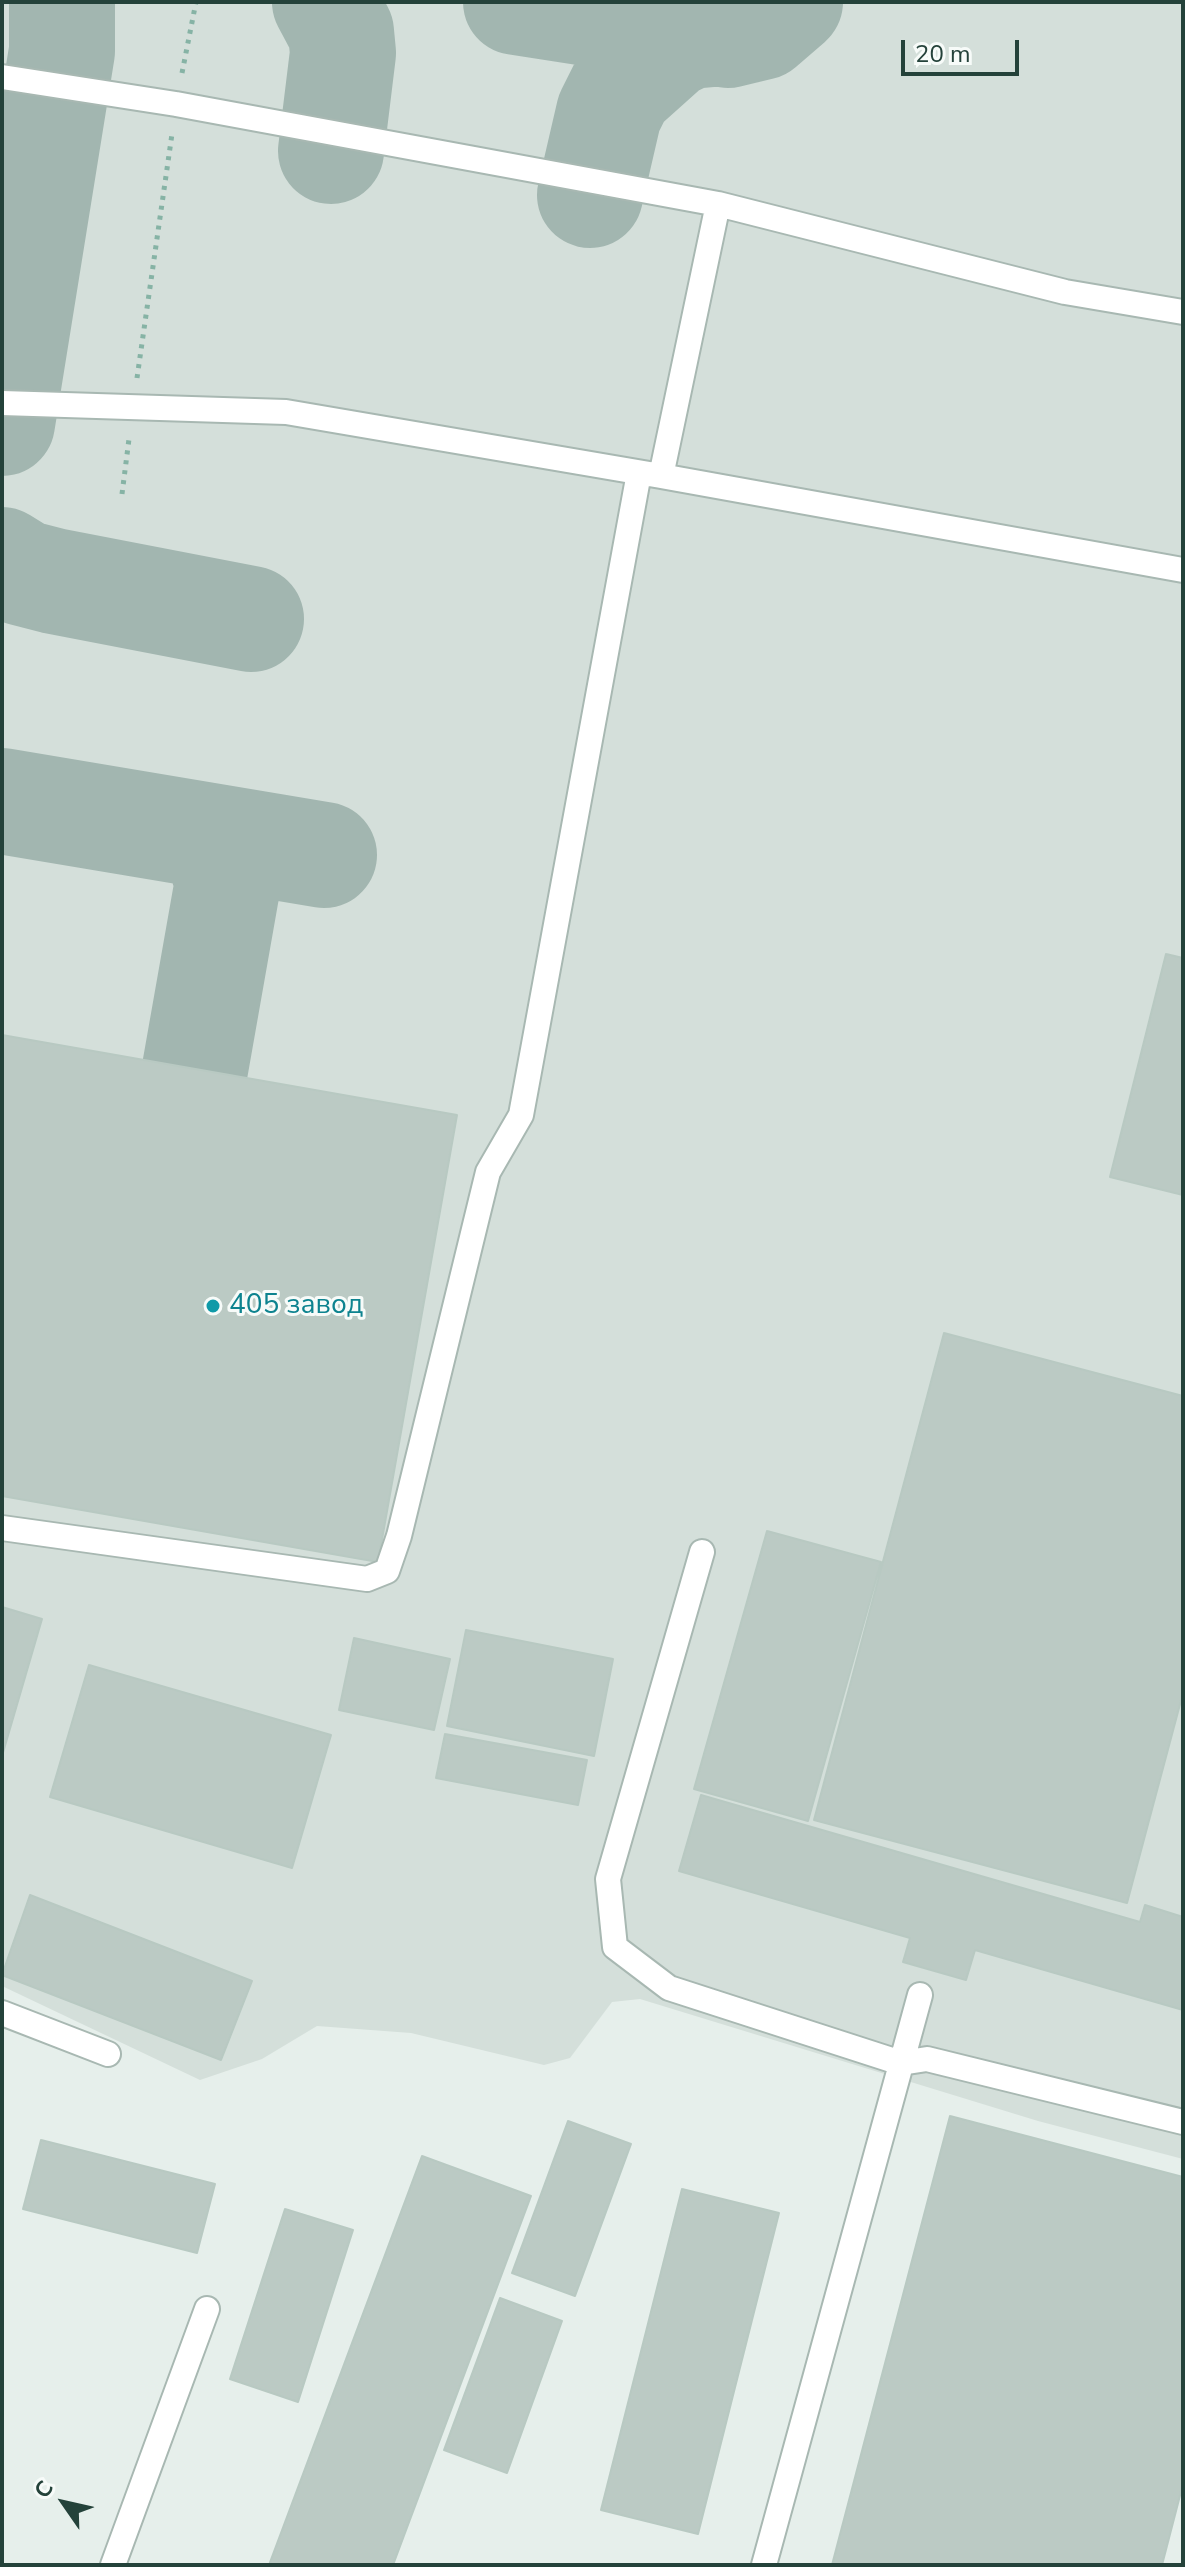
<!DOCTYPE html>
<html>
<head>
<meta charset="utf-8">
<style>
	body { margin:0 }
	#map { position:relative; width:1185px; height:2567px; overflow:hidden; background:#e6efeb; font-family:"Nunito Sans",sans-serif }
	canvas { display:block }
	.frame { position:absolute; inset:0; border:4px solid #24423a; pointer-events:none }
	.north { position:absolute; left:24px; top:2463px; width:80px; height:80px; -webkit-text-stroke:6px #f7fbf9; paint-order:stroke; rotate:304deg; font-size:22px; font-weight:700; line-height:32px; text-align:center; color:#24423a }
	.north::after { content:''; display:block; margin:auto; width:28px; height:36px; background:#24423a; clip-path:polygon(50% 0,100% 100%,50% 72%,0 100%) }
	.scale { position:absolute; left:901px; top:40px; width:118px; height:36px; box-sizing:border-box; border:4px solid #24423a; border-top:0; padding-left:10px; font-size:24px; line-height:28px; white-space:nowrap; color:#24423a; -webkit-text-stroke:6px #f7fbf9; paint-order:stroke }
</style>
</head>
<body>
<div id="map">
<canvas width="1185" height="2567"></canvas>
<div class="frame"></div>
<div class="north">С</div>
<div class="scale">20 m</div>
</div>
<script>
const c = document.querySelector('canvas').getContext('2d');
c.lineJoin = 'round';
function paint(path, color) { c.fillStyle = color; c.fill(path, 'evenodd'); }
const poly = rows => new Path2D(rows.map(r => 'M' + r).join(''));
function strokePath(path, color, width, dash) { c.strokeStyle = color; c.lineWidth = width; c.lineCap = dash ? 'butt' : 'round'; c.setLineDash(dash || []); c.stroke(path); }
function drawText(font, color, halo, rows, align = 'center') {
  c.font = font + ' "Nunito Sans",sans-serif'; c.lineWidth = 6; c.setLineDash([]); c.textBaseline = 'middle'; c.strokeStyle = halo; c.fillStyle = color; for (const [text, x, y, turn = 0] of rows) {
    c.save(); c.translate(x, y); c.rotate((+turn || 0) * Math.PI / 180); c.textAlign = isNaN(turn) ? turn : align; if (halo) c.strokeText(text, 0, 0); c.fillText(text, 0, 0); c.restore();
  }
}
paint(poly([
	[2,2,1183,2,1183,2159,1038,2121,640,1999,612,2002,570,2058,544,2065,411,2033,317,2026,262,2059,200,2080,2,1986]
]), '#d4dfda');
strokePath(poly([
	[325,2,341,32,343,53,331,151],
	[516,2,728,35,761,27,790,2],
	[590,195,609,113,621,89,669,46,690,36,712,34],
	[2,423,62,51,62,2],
	[2,560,23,573,54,581,251,619],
	[2,801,324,855],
	[187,832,198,835,218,852,228,882,195,1069]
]), '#a2b6b0', 106);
const building = poly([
	[1166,954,1183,958,1183,1195,1110,1177,1166,954],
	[2,1035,457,1115,378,1562,2,1496,2,1035],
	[944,1333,1183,1396,1183,1693,1127,1903,814,1820,944,1333],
	[767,1531,881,1562,808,1821,694,1789,767,1531],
	[2,1607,42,1619,2,1756,2,1607],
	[466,1630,613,1659,594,1756,447,1726,466,1630],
	[354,1638,450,1659,434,1730,339,1710,354,1638],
	[89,1665,331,1735,292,1868,50,1797,89,1665],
	[445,1734,587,1760,578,1805,436,1778,445,1734],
	[701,1795,1140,1922,1145,1905,1183,1917,1183,2010,975,1950,966,1980,903,1962,910,1938,679,1871,701,1795],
	[30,1895,252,1981,221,2060,2,1975,30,1895],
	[950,2116,1183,2177,1183,2484,1162,2565,832,2565,950,2116],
	[568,2121,631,2144,575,2296,512,2273,568,2121],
	[41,2140,215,2184,197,2253,23,2209,41,2140],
	[422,2156,531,2196,393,2565,269,2565,422,2156],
	[682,2189,779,2213,698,2534,601,2510,682,2189],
	[285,2209,353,2230,298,2402,230,2379,285,2209],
	[500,2298,562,2321,507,2473,444,2450,500,2298]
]);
paint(building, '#bbcac4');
strokePath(building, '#b8c9c2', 2);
const minor = poly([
	[2,77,176,104,718,204,1065,292,1183,312],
	[2,403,286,412,661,476,718,204],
	[661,476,1183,570],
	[2,1528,367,1579,387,1571,399,1536,488,1172,521,1115,639,473],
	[702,1552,608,1879,615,1947,669,1988,901,2063,927,2059,1183,2122],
	[2,2013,108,2054],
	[113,2565,207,2309],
	[764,2565,920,1995]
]);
strokePath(minor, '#a8b8b2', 28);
strokePath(poly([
	[182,73,196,2],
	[137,378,172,134],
	[122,494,129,439]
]), '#86b3a5', 5, [4, 6]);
strokePath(minor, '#fff', 24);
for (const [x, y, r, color] of [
	[213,1306,8,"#0f9aa8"]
]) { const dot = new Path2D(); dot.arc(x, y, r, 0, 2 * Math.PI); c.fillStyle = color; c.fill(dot); strokePath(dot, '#f7fbf9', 3); }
drawText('28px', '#0d838f', '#f7fbf9', [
	["405 завод",229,1306]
], 'left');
</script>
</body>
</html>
